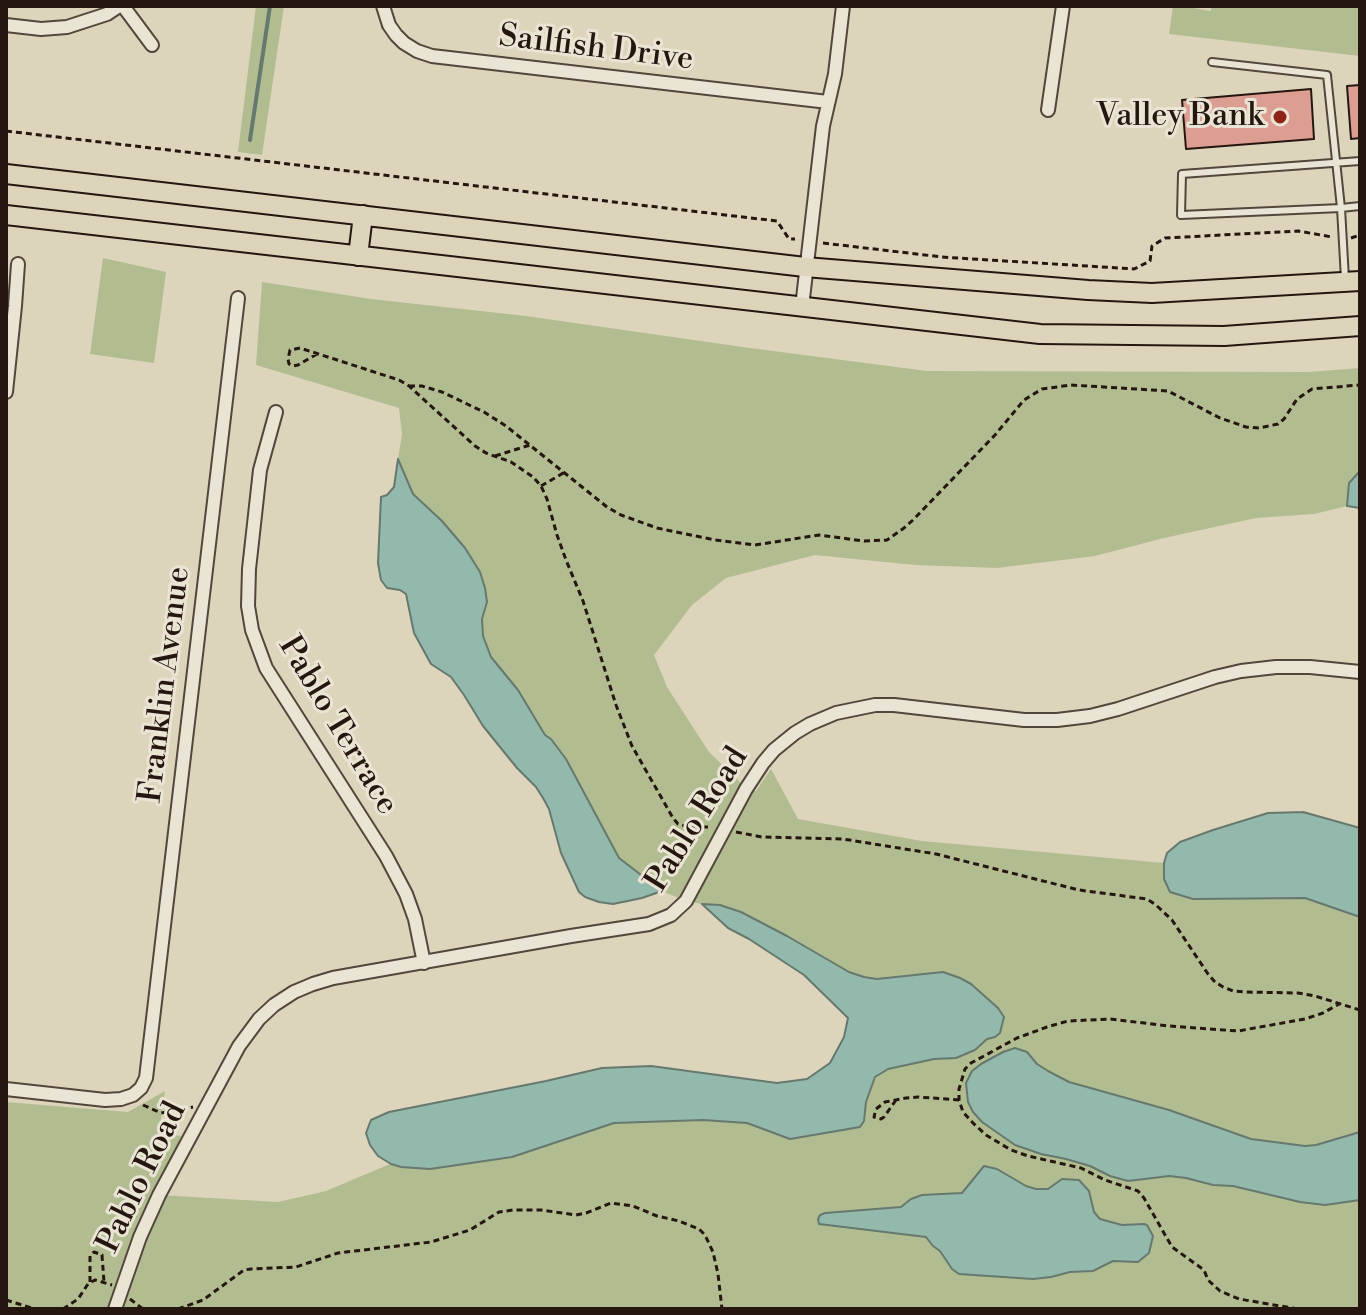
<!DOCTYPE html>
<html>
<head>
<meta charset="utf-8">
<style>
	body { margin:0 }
	#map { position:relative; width:1366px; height:1315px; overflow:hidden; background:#ddd5bb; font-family:"Libre Bodoni",serif }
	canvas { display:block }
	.frame { position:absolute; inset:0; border:8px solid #251610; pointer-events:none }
</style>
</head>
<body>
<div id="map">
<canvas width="1366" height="1315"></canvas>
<div class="frame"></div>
</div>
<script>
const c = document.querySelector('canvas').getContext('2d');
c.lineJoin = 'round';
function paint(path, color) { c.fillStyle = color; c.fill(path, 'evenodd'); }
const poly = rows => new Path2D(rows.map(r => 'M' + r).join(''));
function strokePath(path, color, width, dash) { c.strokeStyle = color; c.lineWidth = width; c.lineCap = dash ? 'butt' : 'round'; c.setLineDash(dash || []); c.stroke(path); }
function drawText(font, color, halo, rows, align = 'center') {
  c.font = font + ' "Libre Bodoni",serif'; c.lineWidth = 6; c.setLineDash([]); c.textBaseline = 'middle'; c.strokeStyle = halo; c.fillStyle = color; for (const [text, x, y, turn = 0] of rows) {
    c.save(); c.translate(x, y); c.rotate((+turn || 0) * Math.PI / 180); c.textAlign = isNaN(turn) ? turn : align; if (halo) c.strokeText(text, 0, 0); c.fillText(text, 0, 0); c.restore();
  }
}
paint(poly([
	[256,6,284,6,262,155,238,152],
	[1173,6,1193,6,1194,8,1210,11,1213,6,1360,6,1360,56,1169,34],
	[103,258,166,272,154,363,90,354],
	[262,282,371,299,526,316,750,348,927,371,1309,372,1360,368,1360,508,1347,506,1314,514,1256,518,1164,538,1095,556,997,568,915,565,815,555,726,578,692,605,654,655,667,687,709,752,747,789,756,791,771,769,798,819,922,841,1164,863,1167,853,1180,842,1213,830,1268,813,1303,812,1360,828,1360,1309,6,1309,6,1102,128,1112,165,1091,159,1133,181,1136,159,1195,278,1202,326,1191,390,1164,378,1156,370,1145,366,1133,371,1120,389,1112,546,1081,602,1068,651,1066,777,1083,807,1079,830,1062,844,1037,848,1018,804,975,749,939,728,928,702,904,686,901,662,891,619,858,566,759,551,739,545,735,518,690,491,657,483,636,482,619,486,602,453,535,442,521,413,494,398,459,402,434,399,408,256,365]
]), '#b1bd90');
const water = poly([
	[398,459,413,494,442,521,465,548,480,572,485,588,487,602,482,619,483,636,491,657,518,690,545,735,551,739,566,759,619,858,662,891,642,898,613,904,599,902,585,897,579,892,561,853,549,809,543,798,536,787,517,768,483,726,464,695,451,677,431,664,414,633,406,594,400,590,387,588,381,580,378,563,381,497,387,495,394,487,398,459],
	[1360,471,1360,508,1347,506,1349,483,1360,471],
	[1303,812,1360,828,1360,917,1305,898,1193,899,1170,892,1164,879,1164,863,1167,853,1180,842,1213,830,1268,813,1303,812],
	[702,904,720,905,741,912,787,936,849,972,864,977,877,979,943,972,960,978,971,984,998,1008,1004,1017,1000,1033,995,1037,987,1039,975,1050,956,1058,934,1059,888,1069,875,1077,866,1102,864,1121,860,1127,790,1139,747,1123,703,1120,614,1123,512,1157,430,1169,401,1167,391,1164,378,1156,370,1145,366,1133,371,1120,389,1112,546,1081,602,1068,651,1066,777,1083,807,1079,830,1063,844,1037,848,1018,804,975,749,939,728,928,702,904],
	[1015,1048,1027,1052,1037,1064,1048,1071,1069,1082,1169,1110,1251,1139,1305,1146,1316,1145,1360,1132,1360,1200,1325,1205,1300,1202,1233,1186,1213,1185,1186,1178,1169,1176,1128,1181,1110,1176,1090,1166,1066,1159,1041,1154,1015,1145,982,1122,973,1112,968,1102,966,1083,972,1071,981,1064,1003,1052,1015,1048],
	[984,1166,997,1169,1026,1186,1036,1189,1048,1189,1062,1179,1079,1180,1089,1191,1094,1212,1100,1219,1122,1225,1144,1224,1147,1225,1153,1236,1149,1253,1138,1262,1113,1261,1093,1271,1070,1272,1051,1277,1033,1279,959,1274,952,1269,940,1251,933,1246,926,1237,819,1224,818,1219,820,1215,825,1213,901,1207,911,1199,922,1195,962,1193,984,1166]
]);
paint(water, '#93b9ad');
strokePath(water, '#67786e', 2);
strokePath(poly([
	[250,140,270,6]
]), '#67786e', 4);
const building = poly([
	[1360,85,1360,138,1351,139,1347,86,1360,85],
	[1311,89,1314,139,1186,149,1182,100,1311,89]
]);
paint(building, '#dc9d92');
strokePath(building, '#251610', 2);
const service = poly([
	[1212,62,1327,75,1341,208,1360,206],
	[1345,279,1341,208,1181,215,1182,174,1360,161]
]);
const minor = poly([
	[123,6,152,45],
	[383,6,389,25,396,35,404,43,417,51,432,56,828,102],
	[6,25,41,29,67,27,107,14,119,6],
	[1048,110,1063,6],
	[802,307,823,126,835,74,843,6],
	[6,392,15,306,18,264],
	[276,412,260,470,249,569,248,606,252,630,266,668,386,856,406,894,415,919,424,963],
	[6,1089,105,1100,121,1099,133,1095,141,1088,146,1078,238,298],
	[115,1309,140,1237,159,1195,239,1046,259,1019,274,1005,294,992,313,984,333,978,571,936,649,924,671,915,686,901,746,789,763,763,774,750,795,733,810,724,836,713,875,705,894,705,1024,720,1057,720,1090,716,1118,709,1215,677,1241,671,1276,667,1310,667,1360,672]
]);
const primary = poly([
	[6,174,805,267,1088,290,1152,293,1360,281],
	[6,215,1040,334,1224,336,1360,326],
	[358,256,363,215]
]);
strokePath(service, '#53463b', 10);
strokePath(minor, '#53463b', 16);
strokePath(primary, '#251610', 22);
strokePath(poly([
	[6,131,777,221,789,239,795,239],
	[1351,238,1360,235],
	[823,243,942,257,1134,269,1150,261,1152,246,1165,238,1298,231,1332,237],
	[317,354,298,365,293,366,289,364,288,359,290,350,300,348,399,380,409,386,475,446,486,453,511,462,533,477,541,486,547,499,557,535,566,560,583,601,616,705,632,746,673,818,678,824,689,827,709,827],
	[409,386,422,386,442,392,484,412,506,426,607,507,621,515,657,528,715,540,755,545,819,535,864,541,887,540,904,528,913,520,995,435,1024,400,1042,389,1071,385,1168,391,1220,418,1246,427,1259,428,1278,424,1284,419,1297,399,1312,389,1360,385],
	[495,456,530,445],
	[541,486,565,472],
	[736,832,762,837,843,839,936,854,1079,890,1147,899,1156,905,1172,920,1208,974,1215,982,1223,987,1233,991,1245,992,1298,993,1315,996,1360,1010],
	[896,1100,884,1117,881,1119,874,1117,876,1109,885,1102,906,1098,918,1097,959,1100],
	[143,1105,161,1113,193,1107],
	[90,1282,90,1256,94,1252,102,1255,104,1282],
	[130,1299,143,1309],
	[6,1300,35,1309],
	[63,1309,78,1299,88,1284,95,1280,112,1285],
	[178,1309,203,1300,244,1270,251,1269,296,1267,338,1253,431,1242,470,1230,499,1212,513,1210,541,1210,576,1215,586,1213,611,1203,633,1206,657,1216,679,1221,699,1229,705,1235,713,1252,718,1274,722,1309],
	[1298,1309,1239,1299,1220,1291,1208,1280,1204,1270,1172,1247,1144,1198,1138,1191,1105,1180,1081,1168,1028,1156,1011,1150,986,1135,973,1123,963,1112,959,1100,959,1089,965,1069,971,1063,1017,1038,1047,1027,1068,1021,1110,1019,1169,1026,1238,1031,1305,1019,1323,1013,1339,1004]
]), '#251610', 3, [6, 4]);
strokePath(service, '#e9e4d3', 6);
strokePath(minor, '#e9e4d3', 12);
strokePath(primary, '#ddd5bb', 18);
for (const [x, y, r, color] of [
	[1280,117,8,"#8f2418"]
]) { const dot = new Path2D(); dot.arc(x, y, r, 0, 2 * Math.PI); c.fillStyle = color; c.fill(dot); strokePath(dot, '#e9e4d3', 3); }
drawText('32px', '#251610', '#e9e4d3', [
	["Sailfish Drive",596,49,7],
	["Franklin Avenue",166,685,-83],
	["Pablo Terrace",337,726,59],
	["Pablo Road",698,820,-58],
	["Pablo Road",143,1178,-64]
]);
drawText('32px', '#251610', '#e9e4d3', [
	["Valley Bank",1264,117]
], 'right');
</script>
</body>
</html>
